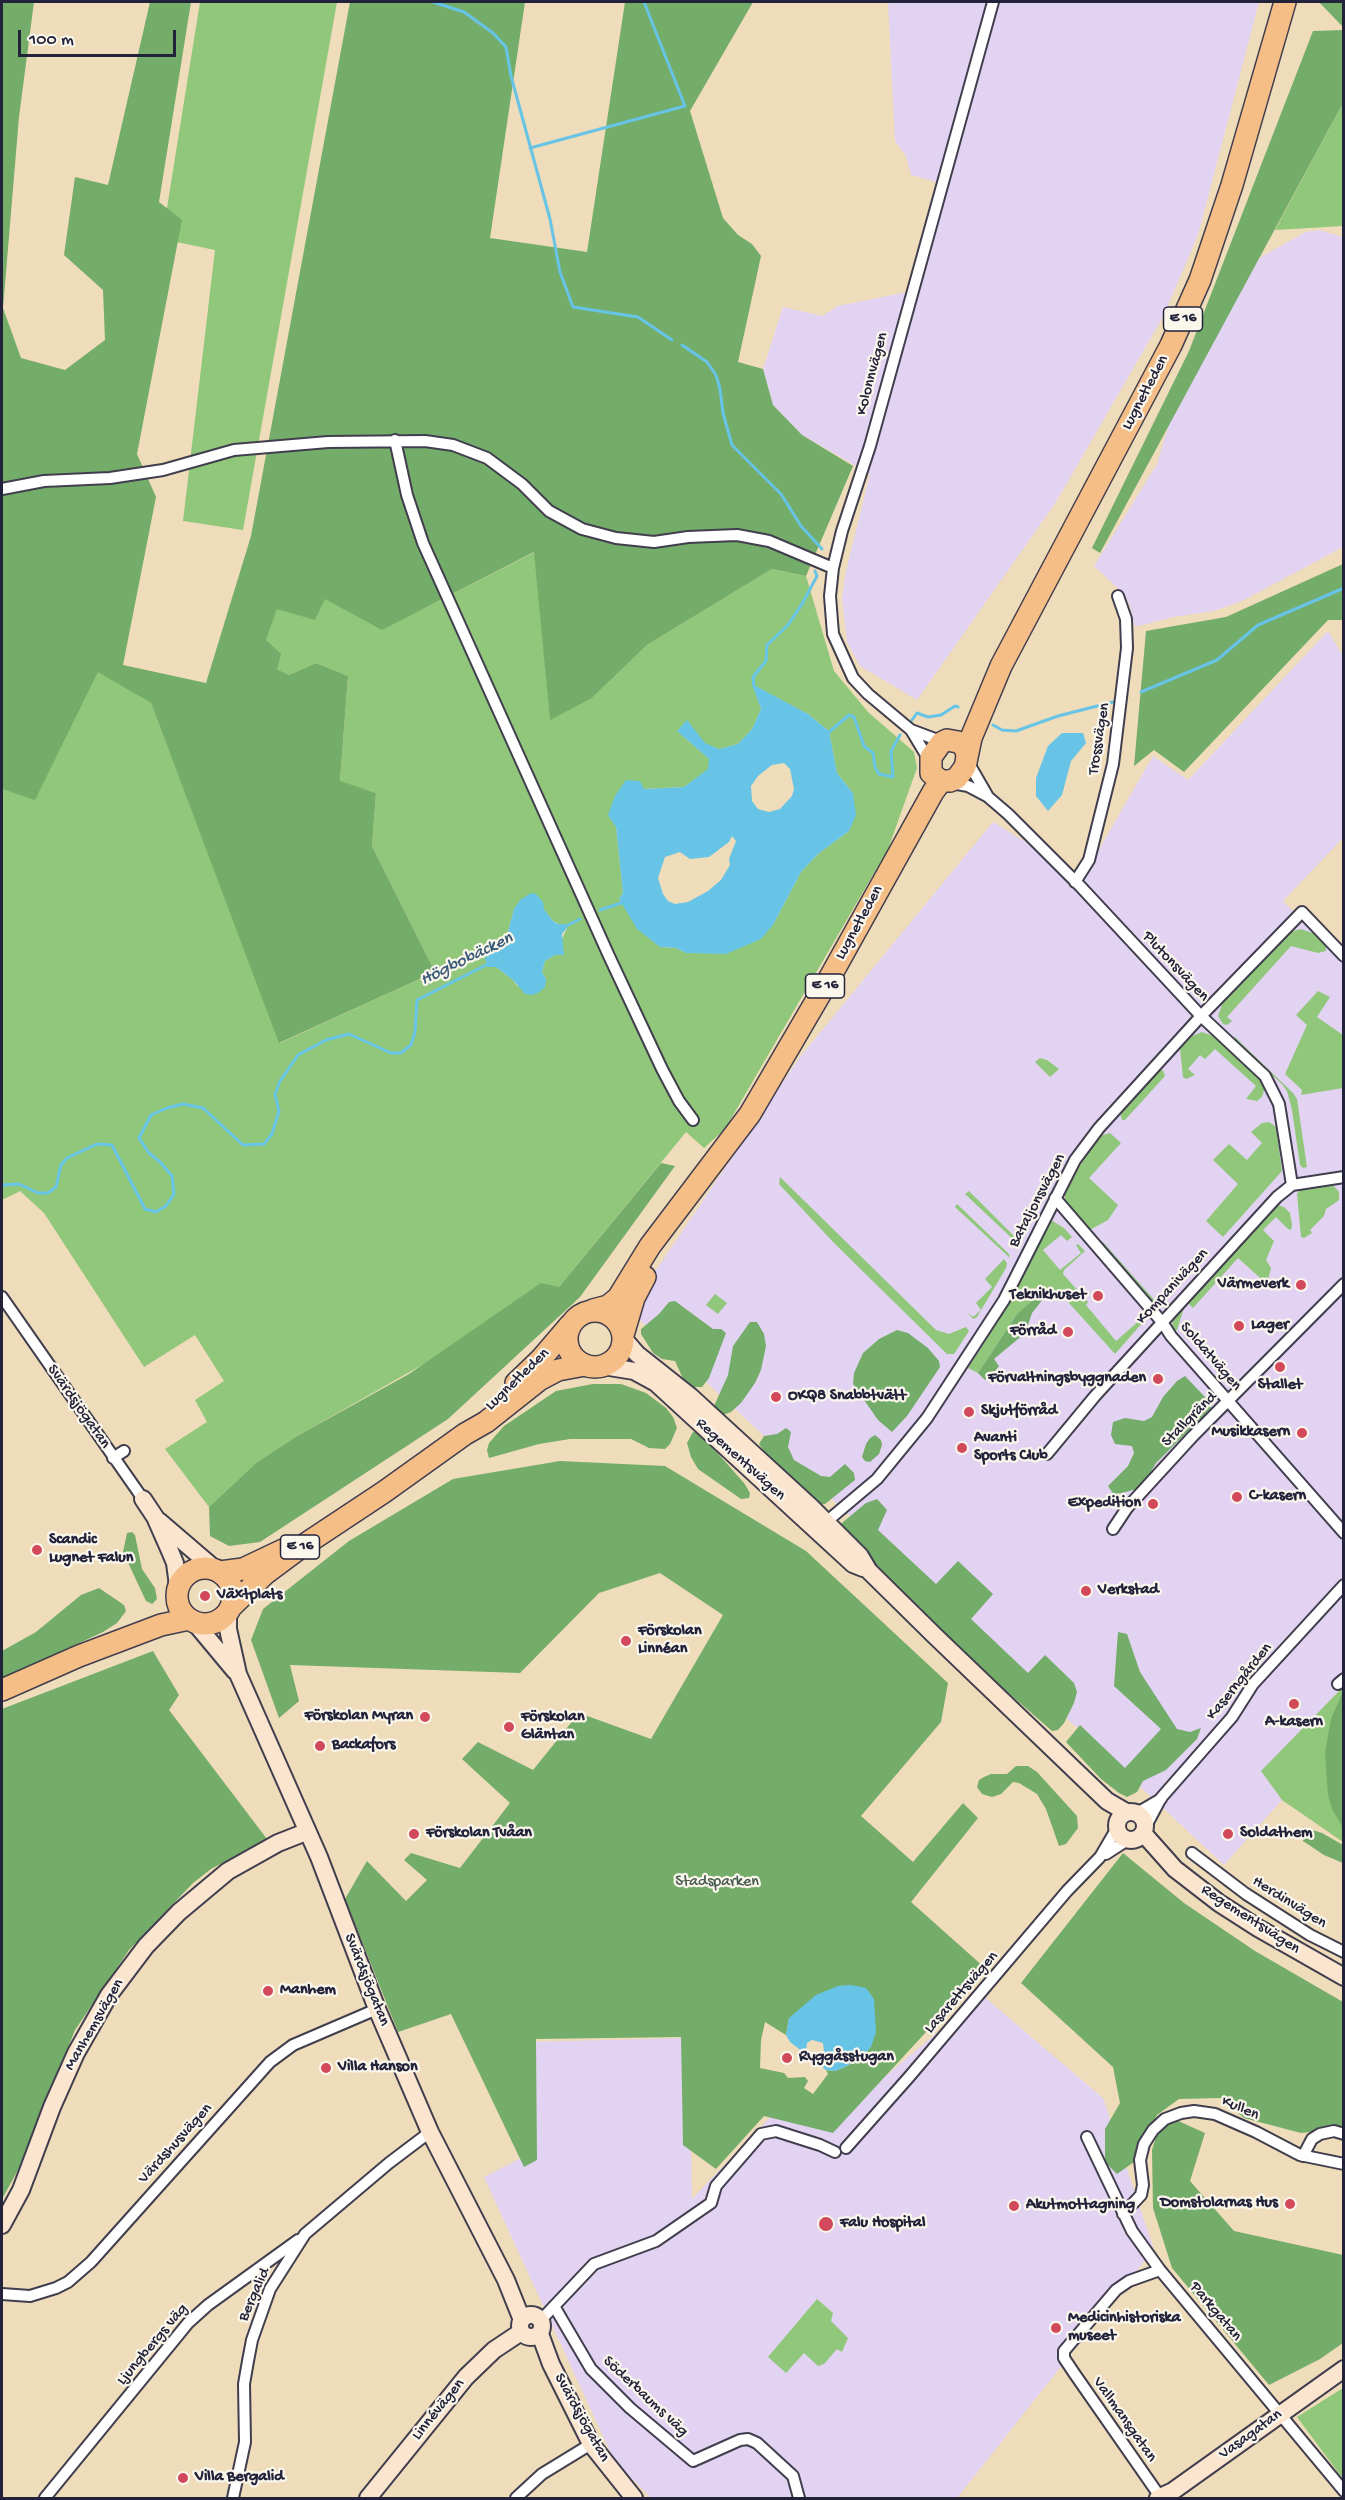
<!DOCTYPE html>
<html>
<head>
<meta charset="utf-8">
<style>
	body { margin:0 }
	#map { position:relative; width:1345px; height:2500px; overflow:hidden; background:#eedcba; font-family:"Gochi Hand",sans-serif }
	canvas { display:block }
	.frame { position:absolute; inset:0; border:3px solid #22223b; pointer-events:none }
	.scale { position:absolute; left:18px; top:30px; width:158px; height:27px; box-sizing:border-box; border:3px solid #22223b; border-top:0; padding-left:8px; font-size:18px; line-height:21px; white-space:nowrap; color:#22223b; -webkit-text-stroke:4px #fbf7ec; paint-order:stroke }
</style>
</head>
<body>
<div id="map">
<canvas width="1345" height="2500"></canvas>
<div class="frame"></div>
<div class="scale">100 m</div>
</div>
<script>
const c = document.querySelector('canvas').getContext('2d');
c.lineJoin = 'round';
function paint(path, color) { c.fillStyle = color; c.fill(path, 'evenodd'); }
const poly = rows => new Path2D(rows.map(r => 'M' + r).join(''));
function strokePath(path, color, width, dash) { c.strokeStyle = color; c.lineWidth = width; c.lineCap = dash ? 'butt' : 'round'; c.setLineDash(dash || []); c.stroke(path); }
function drawText(font, color, halo, rows, align = 'center') {
  c.font = font + ' "Gochi Hand",sans-serif'; c.lineWidth = 4.5; c.setLineDash([]); c.textBaseline = 'middle'; c.strokeStyle = halo; c.fillStyle = color; for (const [text, x, y, turn = 0] of rows) {
    c.save(); c.translate(x, y); c.rotate((+turn || 0) * Math.PI / 180); c.textAlign = isNaN(turn) ? turn : align; if (halo) c.strokeText(text, 0, 0); c.fillText(text, 0, 0); c.restore();
  }
}
paint(poly([
	[888,2,1259,2,1198,235,1163,317,1056,502,917,700,860,666,847,642,842,598,846,571,870,474,802,435,773,405,763,369,783,307,822,316,838,306,917,290,947,185,911,175,906,156,895,141],
	[1319,230,1343,237,1343,547,1242,601,1214,611,1173,617,1135,627,1130,606,1124,594,1094,566,1157,464,1177,398,1247,268,1264,255,1306,232],
	[1328,631,1343,656,1343,838,1283,901,1343,962,1343,1687,1262,1771,1282,1800,1224,1865,629,1310,800,1057,993,822,1083,877,1153,756,1188,780],
	[982,1995,1103,2098,1154,2249,957,2498,651,2498,614,2460,484,2177,531,2153,527,2042,689,2038,692,2199,775,2112,839,2115]
]), '#e3d3f2');
paint(poly([
	[200,2,337,2,243,530,183,521,215,250,162,239],
	[1343,103,1343,226,1275,230],
	[535,552,550,719,592,698,647,645,772,569,806,576,834,671,868,712,914,752,917,768,888,849,725,1129,704,1148,686,1132,559,1287,297,1436,256,1463,209,1507,165,1449,207,1422,195,1400,224,1381,195,1335,144,1367,44,1213,20,1191,2,1200,2,789,35,799,98,671,151,703,280,1043,435,972,372,846,376,793,340,782,348,676,316,663,289,675,277,669,265,640,277,609,325,599,421,610],
	[753,685,808,714,829,731,837,773,853,793,849,831,818,854,801,872,773,925,686,953,676,948,660,947,619,899,623,893,616,827,643,789,684,787,709,769,709,759,677,731,687,721,704,743,719,749,738,744,752,729,761,709],
	[514,909,544,909,553,921,567,928,555,955,545,961,542,972,546,979,517,986,513,980,496,967,497,949,506,939],
	[1301,929,1318,935,1326,944,1326,951,1318,953,1291,946,1227,1017,1232,1021,1227,1025,1223,1024,1218,1016,1223,1002,1281,939,1290,932],
	[1318,991,1330,997,1317,1017,1343,1035,1343,1088,1301,1095,1302,1090,1285,1074,1307,1025,1296,1015],
	[1202,1032,1216,1037,1255,1074,1265,1087,1262,1097,1257,1101,1246,1099,1256,1086,1215,1049,1205,1059,1200,1055,1188,1069,1195,1075,1186,1079,1183,1077,1180,1049,1192,1036],
	[1235,1037,1293,1093,1297,1099,1307,1167,1303,1168,1300,1165,1292,1110,1287,1091,1282,1084,1233,1040],
	[1040,1058,1047,1060,1059,1069,1050,1077,1035,1062],
	[1163,1070,1165,1076,1125,1120,1122,1120,1120,1113,1159,1071],
	[1269,1122,1276,1127,1282,1171,1223,1237,1206,1221,1238,1184,1213,1160,1229,1144,1247,1160,1262,1143,1251,1132,1262,1123],
	[1110,1133,1121,1143,1089,1178,1118,1205,1108,1220,1088,1231,1065,1203,1065,1194,1075,1173,1099,1136],
	[780,1177,936,1330,949,1334,966,1327,969,1331,954,1354,947,1354,833,1242,779,1184],
	[1332,1184,1339,1192,1339,1200,1326,1209,1324,1216,1310,1230,1312,1233,1304,1238,1301,1237,1297,1194,1300,1190],
	[969,1191,1015,1237,1017,1243,965,1194],
	[957,1204,1009,1254,1010,1258,955,1207],
	[1277,1205,1284,1207,1290,1213,1292,1225,1291,1230,1288,1229,1276,1217,1263,1230,1274,1241,1266,1260,1271,1268,1267,1284,1238,1258,1193,1308,1189,1304,1185,1305,1177,1330,1173,1330,1172,1326,1174,1316],
	[1051,1220,1064,1228,1072,1237,1067,1241,1061,1235,1043,1250,1060,1270,1081,1253,1076,1245,1078,1244,1085,1251,1064,1270,1063,1274,1088,1302,1086,1305,1116,1341,1141,1319,1144,1321,1115,1354,1061,1294,1052,1289,1017,1314,978,1373,968,1368,1007,1307],
	[1103,1242,1156,1302,1157,1306,1102,1246],
	[1004,1259,1007,1263,1006,1268,977,1317,973,1319,967,1312,973,1317,981,1310,976,1303,992,1287,985,1279],
	[715,1294,727,1303,718,1314,706,1305],
	[1343,1687,1343,1842,1282,1800,1261,1771],
	[817,2299,833,2313,831,2321,848,2338,842,2352,837,2349,824,2364,818,2366,804,2353,786,2373,768,2357],
	[1343,2388,1343,2479,1297,2417]
]), '#90c77a');
paint(poly([
	[2,2,34,2,19,117,3,308,21,358,65,370,105,340,103,290,64,255,75,177,108,185,150,2,191,2,159,202,182,220,137,454,156,497,123,665,206,683,251,536,350,2,525,2,490,238,587,252,625,2,753,2,690,111,723,218,738,235,752,244,761,256,738,362,763,369,773,405,802,435,853,466,806,576,772,569,647,645,592,698,550,720,534,552,382,630,325,599,315,620,277,609,266,640,281,654,277,669,289,675,316,663,348,676,340,781,376,793,372,846,435,972,279,1043,151,703,98,672,35,800,2,789],
	[1319,2,1343,2,1343,27],
	[1343,30,1343,103,1100,553,1092,548,1189,351,1313,31],
	[1343,564,1343,620,1328,620,1184,772,1154,750,1134,766,1146,631,1226,617],
	[661,1163,675,1166,580,1297,448,1419,260,1542,229,1546,210,1536,209,1507,256,1463,297,1436,409,1374,541,1283,559,1287],
	[1052,1289,1061,1294,1050,1294,1043,1299,1032,1313,1028,1325,1030,1329,994,1359,999,1366,989,1379,985,1380,978,1373,1017,1314,1045,1290],
	[675,1301,713,1329,721,1329,726,1333,709,1378,702,1387,692,1387,684,1381,675,1361,662,1359,653,1353,641,1334,641,1329,659,1314,669,1302],
	[750,1322,757,1322,764,1334,766,1346,761,1370,755,1383,741,1403,731,1412,720,1416,714,1406,728,1375,733,1346],
	[897,1330,908,1333,928,1348,939,1361,940,1367,907,1416,892,1432,878,1420,853,1384,854,1373,863,1353,879,1339],
	[1185,1376,1205,1397,1211,1408,1156,1463,1146,1480,1137,1489,1114,1495,1108,1486,1128,1466,1134,1453,1132,1446,1115,1444,1111,1435,1113,1422,1125,1418,1144,1421,1152,1417,1163,1397,1177,1381],
	[593,1384,621,1384,646,1393,666,1408,673,1417,677,1428,670,1444,665,1449,649,1448,631,1439,570,1439,539,1444,489,1458,487,1450,489,1443,504,1426,556,1391],
	[786,1428,791,1432,788,1447,794,1460,821,1476,830,1477,845,1464,854,1473,855,1480,825,1504,816,1505,774,1465,759,1444,764,1436,777,1434],
	[698,1431,744,1483,750,1493,749,1498,741,1499,698,1469,691,1457,687,1443,693,1432],
	[875,1435,881,1440,882,1445,879,1454,870,1462,865,1461,862,1457,866,1444,870,1438],
	[560,1461,665,1466,806,1551,948,1683,941,1722,861,1816,913,1862,963,1803,978,1818,911,1902,985,1968,833,2133,764,2116,716,2169,683,2145,681,2037,536,2039,537,2160,524,2167,451,2014,398,2032,345,1899,367,1861,406,1901,427,1880,404,1860,411,1853,460,1868,510,1803,462,1759,478,1742,533,1770,579,1713,651,1739,723,1615,660,1573,599,1593,520,1673,290,1665,299,1701,279,1718,251,1640,263,1609,349,1541,453,1479],
	[789,2018,862,2057,845,2067,835,2071,826,2070,828,2074,813,2094,804,2088,808,2081,805,2077,788,2078,784,2073,760,2068,761,2040,765,2022,786,2035],
	[877,1499,887,1510,878,1530,936,1584,958,1561,993,1594,971,1619,1028,1673,1045,1655,1074,1683,1077,1692,1074,1703,1064,1723,1058,1730,1052,1731,932,1626,839,1528,843,1522,866,1503],
	[132,1532,135,1535,142,1569,155,1588,157,1599,152,1604,146,1601,123,1552,127,1533],
	[99,1588,124,1605,126,1611,117,1623,103,1632,2,1679,2,1651,36,1632,81,1595],
	[1118,1632,1127,1634,1140,1672,1177,1729,1190,1732,1201,1728,1197,1739,1166,1770,1143,1781,1137,1792,1127,1797,1119,1793,1101,1779,1066,1742,1080,1725,1125,1768,1161,1729,1114,1686],
	[153,1651,179,1695,169,1710,267,1839,211,1869,193,1883,129,1950,75,2030,23,2161,2,2199,2,1709],
	[1343,1692,1344,1692,1343,1828,1332,1809,1328,1795,1325,1753,1331,1719],
	[1016,1766,1028,1766,1037,1772,1077,1816,1078,1828,1066,1844,1059,1846,1046,1809,1037,1794,1019,1783,1013,1782,1001,1794,992,1797,982,1794,977,1787,979,1780,984,1777,991,1774,1007,1774],
	[1303,1827,1322,1833,1343,1845,1343,1863,1324,1855,1303,1841],
	[1123,1853,1184,1903,1255,1951,1343,2002,1343,2128,1301,2133,1244,2118,1220,2098,1179,2099,1157,2115,1134,2162,1117,2174,1105,2162,1105,2129,1120,2103,1113,2067,1021,1983],
	[1174,2119,1205,2133,1190,2181,1234,2231,1343,2255,1343,2343,1320,2359,1269,2385,1172,2268,1153,2208,1152,2150,1158,2131]
]), '#74ac6a');
paint(poly([
	[752,684,808,714,829,731,837,773,853,793,856,815,849,831,818,854,801,872,773,925,761,939,726,954,686,953,676,948,660,947,637,929,619,899,623,893,616,827,608,815,615,796,626,780,640,781,644,789,684,787,708,769,709,759,677,731,687,720,705,743,719,749,738,744,752,729,761,709],
	[784,763,790,769,794,789,792,796,780,809,769,812,758,809,752,801,751,786,758,776,772,765],
	[732,836,736,841,729,859,730,865,721,880,708,891,688,902,675,904,668,901,663,894,658,878,665,857,680,852,690,859,709,857,729,842],
	[1062,733,1083,733,1086,743,1071,761,1062,795,1048,811,1036,796,1036,778,1048,746],
	[531,893,536,894,543,902,544,909,553,921,558,924,565,924,567,928,562,934,564,955,555,955,545,961,542,972,546,979,545,987,538,993,531,995,525,994,513,980,496,967,487,967,485,958,506,939,514,909,520,900],
	[851,1985,866,1988,874,1999,876,2032,871,2047,862,2057,845,2067,835,2071,826,2070,790,2042,786,2035,789,2018,816,1995,838,1986],
	[812,2040,823,2043,824,2052,819,2058,812,2057,806,2052,807,2043]
]), '#68c4e6');
strokePath(poly([
	[433,2,464,12,493,33,506,47,511,76,550,219,560,272,573,307,638,317,672,340],
	[530,148,685,106,644,2],
	[682,345,707,362,716,375,720,389,723,413,732,445,781,494,801,526,822,549],
	[754,687,753,677,766,661,767,645,788,625,802,604,817,576,815,571],
	[1141,692,1217,660,1258,625,1344,588],
	[912,720,917,713,928,717,941,715,955,706,958,707],
	[993,725,1002,730,1016,731,1058,716,1113,702],
	[828,733,849,715,854,717,864,746,873,753,875,767,879,774,893,777,891,751,900,735],
	[600,910,624,902],
	[564,927,580,919],
	[2,1185,19,1184,38,1193,48,1193,56,1187,61,1165,67,1158,97,1144,112,1145,145,1209,156,1212,166,1206,174,1194,172,1176,160,1162,149,1153,139,1138,151,1115,167,1108,183,1104,203,1108,243,1145,264,1144,272,1134,279,1111,275,1094,280,1081,298,1055,326,1040,349,1034,391,1053,401,1053,411,1045,415,1032,417,1000,488,964]
]), '#68c4e6', 3);
const street = poly([
	[395,440,407,495,423,543,609,956,662,1069,679,1101,693,1120],
	[2,489,44,481,110,478,163,470,234,450,328,442,425,441,453,445,487,458,522,484,549,511,582,529,616,538,654,542,688,537,737,535,769,541,833,568],
	[911,730,929,760],
	[943,742,911,730,868,694,853,678,833,634,830,596,833,568,842,531,870,446,993,2],
	[968,762,987,795],
	[952,783,968,786,987,796,1008,814,1080,886,1201,1016,1265,1076,1279,1104,1292,1185],
	[1075,882,1089,860,1113,764,1127,648,1126,619,1118,596],
	[1055,1198,1162,1322,1171,1336,1344,1533],
	[2,1297,143,1499],
	[1047,1454,1095,1396,1277,1197,1292,1185,1344,1177],
	[113,1458,124,1451],
	[826,1522,877,1479,927,1418,1004,1300,1075,1160,1099,1128,1201,1016,1302,912,1344,956],
	[1113,1529,1127,1508,1192,1437,1344,1284],
	[1338,1684,1344,1679],
	[1137,1813,1161,1799],
	[1145,1828,1161,1798,1232,1717,1253,1684,1344,1585],
	[1192,1853,1246,1894,1310,1935,1344,1952],
	[1106,1854,1129,1839],
	[1087,2137,1132,2231,1160,2270,1344,2491],
	[846,2148,909,2077,1067,1891,1100,1857,1117,1828],
	[1303,2156,1312,2139,1320,2134,1334,2131,1344,2134],
	[1123,2214,1141,2195,1143,2185,1140,2160,1144,2144,1153,2130,1165,2119,1181,2113,1194,2111,1215,2114,1256,2132,1300,2155,1344,2164],
	[1160,2270,1129,2281,1116,2290,1064,2351,1064,2358,1074,2373,1161,2498],
	[2,2294,30,2296,56,2288,68,2282,91,2262,270,2062,293,2045,377,2009],
	[554,2306,591,2369,630,2408,693,2461,740,2440,748,2439,757,2443,793,2476,799,2498],
	[541,2320,594,2264,656,2241,711,2203,716,2186,761,2134,776,2131,820,2145,835,2152],
	[45,2498,188,2323,208,2305,298,2240],
	[233,2498,245,2442,244,2384,248,2361,252,2340,270,2289,305,2234,389,2163,430,2132],
	[516,2498,542,2474,591,2444]
]);
const secondary = poly([
	[624,1339,637,1354,690,1396,811,1507,860,1556,869,1571,935,1636,1107,1801,1126,1812],
	[603,1366,634,1371,656,1383,853,1564,863,1568],
	[143,1499,155,1517,170,1551,175,1563,178,1586],
	[159,1521,215,1569],
	[228,1612,228,1629,238,1674,319,1857,377,2009,430,2132,506,2280,522,2320],
	[195,1623,235,1671],
	'1117 1826a14 14 0 1 1 28 0a14 14 0 1 1-28 0Z',
	[1143,1833,1175,1869,1219,1903,1258,1928,1344,1977],
	[2,2225,21,2190,52,2107,76,2053,109,1995,146,1946,179,1912,228,1871,278,1843,306,1832],
	'520 2326a11 11 0 1 1 22 0a11 11 0 1 1-22 0Z',
	[540,2334,551,2364,591,2444,634,2498],
	[368,2498,466,2377,494,2350,521,2332],
	[1158,2498,1173,2491,1344,2369]
]);
const highway = poly([
	[967,756,965,747,958,742,947,740,941,743,931,757,931,773,941,781,950,781,957,778,965,767,971,738,1001,666,1171,345,1200,280,1232,185,1285,2],
	[593,1310,608,1306,618,1298,650,1246,750,1114,829,979,933,792,941,781],
	'567 1339a28 28 0 1 1 56 0a28 28 0 1 1-56 0Z',
	[623,1335,634,1298,645,1277],
	[516,1383,541,1359,570,1325],
	'177 1596a28 28 0 1 1 56 0a28 28 0 1 1-56 0Z',
	[220,1572,243,1569,283,1550],
	[232,1606,266,1573,301,1547,384,1492,465,1434,486,1422,539,1380,558,1370,585,1365],
	[2,1690,79,1656,161,1625,189,1619]
]);
strokePath(street, '#413e4e', 14);
strokePath(secondary, '#413e4e', 20);
strokePath(highway, '#413e4e', 24);
strokePath(street, '#fff', 10);
strokePath(secondary, '#fbe5cf', 16);
strokePath(highway, '#f6be87', 21);
for (const [x, y, r, color] of [
	[1301,1285,6,"#d1495b"],
	[1098,1296,6,"#d1495b"],
	[1239,1326,6,"#d1495b"],
	[1068,1332,6,"#d1495b"],
	[1280,1367,6,"#d1495b"],
	[1158,1379,6,"#d1495b"],
	[776,1397,6,"#d1495b"],
	[969,1412,6,"#d1495b"],
	[1302,1433,6,"#d1495b"],
	[962,1448,6,"#d1495b"],
	[1237,1497,6,"#d1495b"],
	[1153,1504,6,"#d1495b"],
	[37,1550,6,"#d1495b"],
	[1086,1591,6,"#d1495b"],
	[205,1596,6,"#d1495b"],
	[626,1641,6,"#d1495b"],
	[1294,1704,6,"#d1495b"],
	[425,1717,6,"#d1495b"],
	[509,1727,6,"#d1495b"],
	[320,1746,6,"#d1495b"],
	[414,1834,6,"#d1495b"],
	[1228,1834,6,"#d1495b"],
	[268,1991,6,"#d1495b"],
	[787,2058,6,"#d1495b"],
	[326,2068,6,"#d1495b"],
	[1290,2204,6,"#d1495b"],
	[1014,2206,6,"#d1495b"],
	[826,2224,8,"#d1495b"],
	[1056,2328,6,"#d1495b"],
	[183,2478,6,"#d1495b"]
]) { const dot = new Path2D(); dot.arc(x, y, r, 0, 2 * Math.PI); c.fillStyle = color; c.fill(dot); strokePath(dot, '#fbf7ec', 2); }
for (const [x, y, w] of [
	[1183,319,39],
	[825,986,39],
	[300,1547,39]
]) { const box = new Path2D(); box.roundRect(x - w / 2, y - 12, w, 24, 4.5); c.fillStyle = '#fbf7ec'; c.fill(box); strokePath(box, '#22223b', 1.5); }
drawText('bold 15px', '#22223b', null, [
	["E 16",1183,319],
	["E 16",825,986],
	["E 16",300,1547]
]);
drawText('16px', '#22223b', '#fbf7ec', [
	["Kolonnvägen",873,374,-75],
	["Lugnetleden",1146,393,-62],
	["Trossvägen",1100,739,-81],
	["Lugnetleden",860,923,-61],
	["Plutonsvägen",1175,967,47],
	["Bataljonsvägen",1038,1201,-62],
	["Kompanivägen",1173,1287,-47],
	["Soldatvägen",1210,1357,49],
	["Lugnetleden",518,1380,-44],
	["Svärdsjögatan",78,1407,55],
	["Stallgränd",1190,1420,-45],
	["Regementsvägen",740,1460,42],
	["Kaserngården",1240,1682,-51],
	["Herdinvägen",1289,1903,32],
	["Regementsvägen",1250,1920,33],
	["Svärdsjögatan",366,1980,68],
	["Lasarettsvägen",962,1993,-49],
	["Manhemsvägen",95,2025,-60],
	["Kullen",1240,2109,23],
	["Värdshusvägen",176,2144,-48],
	["Bergalid",255,2295,-66],
	["Parkgatan",1215,2312,50],
	["Ljungbergs väg",153,2345,-50],
	["Söderbaums väg",645,2397,43],
	["Linnévägen",439,2410,-51],
	["Svärdsjögatan",581,2418,61],
	["Vallmansgatan",1124,2420,55],
	["Vasagatan",1251,2435,-36]
]);
drawText('bold 16px', '#22223b', '#fbf7ec', [
	["Värmeverk",1289,1285,"right"],
	["Teknikhuset",1086,1296,"right"],
	["Lager",1251,1326],
	["Förråd",1056,1332,"right"],
	["Förvaltningsbyggnaden",1146,1379,"right"],
	["Stallet",1280,1386,"center"],
	["OKQ8 Snabbtvätt",788,1397],
	["Skjutförråd",981,1412],
	["Musikkasern",1290,1433,"right"],
	["Avanti",974,1439],
	["Sports Club",974,1457],
	["C-kasern",1249,1497],
	["Expedition",1141,1504,"right"],
	["Scandic",49,1541],
	["Lugnet Falun",49,1559],
	["Verkstad",1098,1591],
	["Växtplats",217,1596],
	["Förskolan",638,1632],
	["Linnéan",638,1650],
	["Förskolan Myran",413,1717,"right"],
	["Förskolan",521,1718],
	["Gläntan",521,1736],
	["A-kasern",1294,1723,"center"],
	["Backafors",332,1746],
	["Förskolan Tvåan",426,1834],
	["Soldathem",1240,1834],
	["Manhem",280,1991],
	["Ryggåsstugan",799,2058],
	["Villa Hanson",338,2068],
	["Domstolarnas Hus",1278,2204,"right"],
	["Akutmottagning",1026,2206],
	["Falu Hospital",840,2224],
	["Medicinhistoriska",1068,2319],
	["museet",1068,2337],
	["Villa Bergalid",195,2478]
], 'left');
drawText('16px', '#485c51', '#fbf7ec', [
	["Stadsparken",717,1883]
]);
drawText('italic 18px', '#3a5b77', '#fbf7ec', [
	["Högbobäcken",467,960,-26]
]);
</script>
</body>
</html>
